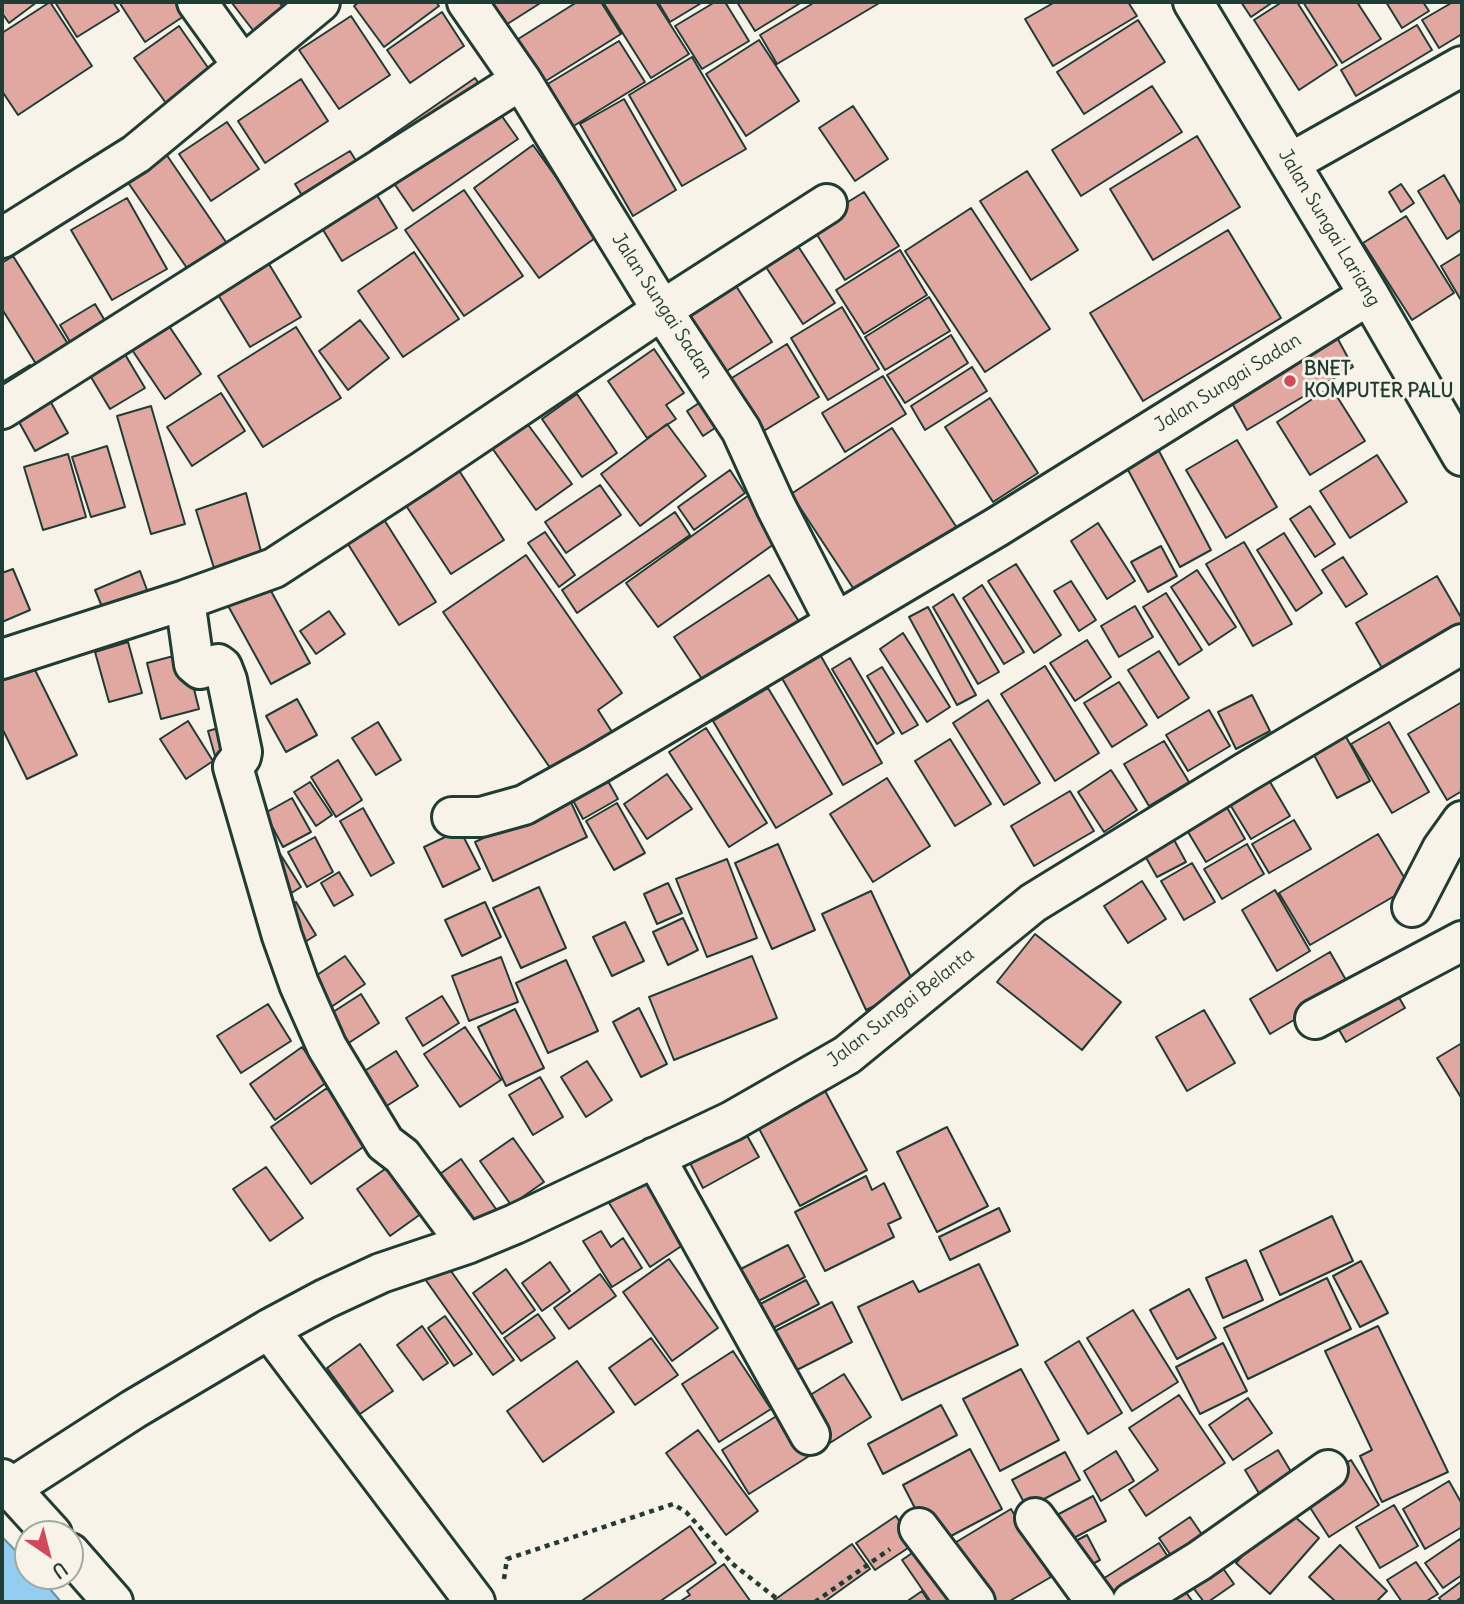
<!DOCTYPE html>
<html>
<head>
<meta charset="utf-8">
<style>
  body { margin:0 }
  #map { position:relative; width:1464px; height:1604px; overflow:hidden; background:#f7f3e8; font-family:Delius,sans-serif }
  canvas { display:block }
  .frame { position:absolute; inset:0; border:4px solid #1f3d34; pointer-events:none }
  .north { position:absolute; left:14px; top:1520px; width:70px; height:70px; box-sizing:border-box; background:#f7f3e8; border:2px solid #a1aaa0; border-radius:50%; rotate:145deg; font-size:19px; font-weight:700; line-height:28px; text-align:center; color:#1f3d34 }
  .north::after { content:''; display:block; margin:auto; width:24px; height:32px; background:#d1495b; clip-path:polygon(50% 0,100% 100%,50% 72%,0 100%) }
</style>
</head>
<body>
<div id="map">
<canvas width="1464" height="1604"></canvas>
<div class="frame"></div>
<div class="north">U</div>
</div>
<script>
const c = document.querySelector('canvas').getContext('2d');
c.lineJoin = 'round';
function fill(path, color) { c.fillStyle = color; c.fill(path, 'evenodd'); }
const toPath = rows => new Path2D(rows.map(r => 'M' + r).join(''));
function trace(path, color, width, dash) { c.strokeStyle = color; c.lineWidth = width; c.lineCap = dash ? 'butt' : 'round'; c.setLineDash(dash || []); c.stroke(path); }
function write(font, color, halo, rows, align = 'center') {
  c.font = font + ' Delius,sans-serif'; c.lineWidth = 6; c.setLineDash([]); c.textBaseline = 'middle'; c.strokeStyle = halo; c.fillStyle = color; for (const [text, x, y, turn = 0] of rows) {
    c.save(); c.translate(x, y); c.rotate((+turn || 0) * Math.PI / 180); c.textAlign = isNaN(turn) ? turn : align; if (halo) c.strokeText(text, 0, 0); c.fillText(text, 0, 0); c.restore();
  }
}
const water = toPath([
  [2,1537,28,1563,28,1576,39,1576,61,1602,2,1602,2,1537]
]);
fill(water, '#93cdf2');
trace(water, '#6593a6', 2);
const building = toPath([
  [2,2,37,2,9,23,2,13,2,2],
  [50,2,92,66,18,115,2,91,2,33,50,2],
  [55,2,113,2,119,11,77,37,55,2],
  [119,2,175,2,184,16,145,42,119,2],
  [234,2,279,2,289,14,259,38,232,3,234,2],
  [359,2,436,2,439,6,384,47,354,6,359,2],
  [485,2,542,2,501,28,485,2],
  [577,2,601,2,621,34,541,84,515,41,577,2],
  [603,2,656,2,689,54,651,78,603,2],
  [658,2,703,2,670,22,658,2],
  [715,2,725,2,749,41,702,69,675,26,715,2],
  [737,2,802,2,755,31,737,2],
  [815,2,881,2,777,64,760,35,815,2],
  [1055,2,1128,2,1137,16,1053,66,1025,19,1055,2],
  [1241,2,1273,2,1251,17,1241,2],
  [1282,2,1297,2,1337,65,1299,90,1254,20,1282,2],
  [1303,2,1357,2,1381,39,1342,63,1303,2],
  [1386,2,1423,2,1429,11,1402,28,1386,2],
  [1453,2,1462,2,1462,34,1439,48,1422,20,1453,2],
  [442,12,464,46,410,83,387,50,442,12],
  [351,16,390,75,339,109,299,50,351,16],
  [1138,20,1165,62,1084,114,1057,72,1138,20],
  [1417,25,1432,50,1356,96,1341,70,1417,25],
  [179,26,218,82,173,113,134,58,179,26],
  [759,40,799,101,746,136,706,74,759,40],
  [619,41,645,82,572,127,546,85,619,41],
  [692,57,746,149,682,186,629,95,692,57],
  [475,78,518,139,413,211,371,150,475,78],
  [301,79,328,121,265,163,238,121,301,79],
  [1152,86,1182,132,1081,196,1052,150,1152,86],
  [624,99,676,190,633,216,580,124,624,99],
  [853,106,888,159,855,181,819,128,853,106],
  [227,122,259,169,211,201,179,154,227,122],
  [1197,136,1240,207,1153,260,1110,189,1197,136],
  [533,145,598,236,539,278,474,188,533,145],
  [350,151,397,228,342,261,295,184,350,151],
  [166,154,228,245,189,271,127,181,166,154],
  [1027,171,1078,250,1031,280,980,201,1027,171],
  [1444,175,1462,206,1462,229,1447,239,1418,191,1444,175],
  [1401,184,1414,203,1401,212,1389,192,1401,184],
  [464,190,523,276,464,316,405,230,464,190],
  [864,192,899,246,845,280,811,225,864,192],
  [127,198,167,269,112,300,71,230,127,198],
  [971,208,1050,329,985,372,905,251,971,208],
  [1406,216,1454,293,1412,320,1363,243,1406,216],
  [1228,230,1281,318,1143,401,1090,313,1228,230],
  [252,236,301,317,250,347,201,267,252,236],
  [796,243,835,303,803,324,764,264,796,243],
  [900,250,927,295,864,334,836,290,900,250],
  [414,252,459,319,403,357,358,291,414,252],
  [1462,253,1462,302,1441,266,1462,253],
  [13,256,73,352,41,372,2,309,2,263,13,256],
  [729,275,772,342,722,374,679,308,729,275],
  [929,297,950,331,885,370,865,337,929,297],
  [151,299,201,374,165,399,114,323,151,299],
  [95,304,145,388,110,409,60,325,95,304],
  [842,307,879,369,828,400,791,338,842,307],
  [360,320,389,358,348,390,319,351,360,320],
  [296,327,341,398,263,447,218,376,296,327],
  [1333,330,1353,367,1247,430,1228,396,1333,330],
  [951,335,968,363,905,403,887,375,951,335],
  [787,344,819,397,754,437,722,384,787,344],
  [654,349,684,393,666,405,676,419,647,438,608,381,654,349],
  [30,365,68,433,35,451,2,391,2,382,30,365],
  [972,367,987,391,925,430,911,406,972,367],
  [883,376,906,414,845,452,822,413,883,376],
  [1331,387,1365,441,1310,475,1277,422,1331,387],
  [221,393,245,431,192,466,167,427,221,393],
  [577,394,617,453,582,477,542,419,577,394],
  [990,398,1038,473,993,502,945,427,990,398],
  [702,401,718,426,703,436,687,411,702,401],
  [151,406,185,524,151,534,117,416,151,406],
  [526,422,572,484,536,510,492,448,526,422],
  [667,424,706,476,640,526,601,474,667,424],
  [892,428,959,531,859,597,791,494,892,428],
  [1237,440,1277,507,1226,538,1186,470,1237,440],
  [107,446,125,507,91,517,72,457,107,446],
  [1159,451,1211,550,1180,567,1127,468,1159,451],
  [68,454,86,517,43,530,24,467,68,454],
  [1377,455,1407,502,1350,538,1320,491,1377,455],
  [458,469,504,540,451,574,405,504,458,469],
  [730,470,745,493,694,530,678,507,730,470],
  [600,485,621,515,566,553,545,522,600,485],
  [246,493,265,567,218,581,196,510,246,493],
  [749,495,781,539,658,627,626,583,749,495],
  [1310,506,1335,544,1315,557,1290,519,1310,506],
  [675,512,690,535,577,613,562,590,675,512],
  [383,518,436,602,399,625,346,541,383,518],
  [1098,523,1135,581,1107,599,1071,541,1098,523],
  [545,532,575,575,559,587,528,543,545,532],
  [1284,533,1322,593,1296,611,1257,550,1284,533],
  [1244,542,1292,624,1253,646,1206,564,1244,542],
  [1161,546,1177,576,1148,592,1131,562,1161,546],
  [526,555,622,693,598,710,614,735,555,775,443,612,526,555],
  [1343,557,1367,594,1346,607,1322,570,1343,557],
  [1016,564,1061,635,1034,653,988,581,1016,564],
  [13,569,30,610,2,622,2,573,13,569],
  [1197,570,1236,627,1209,645,1171,587,1197,570],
  [140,571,147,590,103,609,95,590,140,571],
  [769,575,800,623,706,685,674,637,769,575],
  [1437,576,1462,619,1462,631,1386,675,1356,623,1437,576],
  [265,580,310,663,271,684,226,602,265,580],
  [1071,581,1096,620,1079,631,1054,591,1071,581],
  [982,585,1024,652,1004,664,963,598,982,585],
  [1166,593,1202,650,1179,665,1143,607,1166,593],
  [953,594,999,672,978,684,933,607,953,594],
  [1135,606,1153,637,1119,657,1101,626,1135,606],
  [928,607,976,695,957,705,909,617,928,607],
  [329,611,345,634,316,654,300,631,329,611],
  [903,633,950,707,927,722,880,649,903,633],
  [1087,640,1111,677,1075,701,1050,663,1087,640],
  [128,642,142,693,109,702,95,652,128,642],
  [818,651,882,763,843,785,779,673,818,651],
  [1159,651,1189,698,1158,718,1128,670,1159,651],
  [185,653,199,709,161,719,147,663,185,653],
  [850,658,894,733,877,744,832,669,850,658],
  [33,666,77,755,27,779,2,728,2,681,33,666],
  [1045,666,1099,753,1055,781,1001,694,1045,666],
  [882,667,918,725,902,734,867,676,882,667],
  [1119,682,1147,725,1112,747,1084,703,1119,682],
  [768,688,832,794,776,828,713,721,768,688],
  [1252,695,1270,731,1236,749,1218,712,1252,695],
  [297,699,317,735,286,752,266,716,297,699],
  [988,700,1040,783,1004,805,953,723,988,700],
  [1462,702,1462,791,1447,800,1408,734,1462,702],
  [1209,710,1230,746,1188,771,1166,735,1209,710],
  [247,720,217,763,208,731,247,720],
  [188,721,213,761,186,779,160,739,188,721],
  [378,722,401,760,376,775,352,738,378,722],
  [1338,722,1370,781,1337,798,1306,740,1338,722],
  [1389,722,1429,792,1392,813,1351,744,1389,722],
  [706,728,767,823,729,847,669,752,706,728],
  [950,739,991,804,955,826,915,761,950,739],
  [1164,741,1189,782,1149,806,1124,764,1164,741],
  [338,760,362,800,336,817,311,777,338,760],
  [1111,770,1137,810,1104,832,1078,792,1111,770],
  [1263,770,1290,816,1251,839,1223,793,1263,770],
  [603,772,618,799,583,819,568,791,603,772],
  [667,774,692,809,647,839,624,804,667,774],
  [887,778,930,846,873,882,830,814,887,778],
  [310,782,332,815,316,826,294,792,310,782],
  [1070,791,1094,831,1034,866,1011,826,1070,791],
  [292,798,311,832,283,847,265,813,292,798],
  [569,798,587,837,493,881,475,842,569,798],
  [617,803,645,853,614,870,586,821,617,803],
  [1225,804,1245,839,1206,862,1185,827,1225,804],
  [363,808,394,863,371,876,340,821,363,808],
  [1294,820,1311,849,1269,873,1252,844,1294,820],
  [460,830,480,869,443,887,424,847,460,830],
  [1378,834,1410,887,1310,945,1279,893,1378,834],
  [315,837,333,872,307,887,288,852,315,837],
  [1173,838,1186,862,1157,877,1144,854,1173,838],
  [778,844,815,930,772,949,735,863,778,844],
  [1247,844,1264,874,1222,899,1204,869,1247,844],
  [277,849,301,887,266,909,242,871,277,849],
  [727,859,757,938,707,957,676,879,727,859],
  [1192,863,1215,902,1184,920,1161,881,1192,863],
  [339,872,353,895,334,906,321,883,339,872],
  [1142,881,1166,919,1128,943,1104,906,1142,881],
  [668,883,682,913,657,924,644,894,668,883],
  [539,887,566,948,521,968,493,908,539,887],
  [1275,890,1310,951,1277,971,1242,910,1275,890],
  [871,891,915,986,866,1010,822,914,871,891],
  [296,902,316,935,283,956,262,923,296,902],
  [485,902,501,937,462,956,445,920,485,902],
  [683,918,698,950,668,965,653,932,683,918],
  [625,922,644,961,612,976,593,937,625,922],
  [1035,934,1121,1002,1082,1050,997,982,1035,934],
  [1330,952,1350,987,1270,1034,1250,999,1330,952],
  [345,956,365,984,318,1016,298,988,345,956],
  [752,956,777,1018,674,1060,649,997,752,956],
  [501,957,518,1002,469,1021,452,976,501,957],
  [566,960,598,1031,548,1053,516,983,566,960],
  [1393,987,1405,1008,1346,1042,1334,1021,1393,987],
  [361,994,379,1023,338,1050,319,1021,361,994],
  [442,996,459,1023,423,1046,406,1018,442,996],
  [268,1004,291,1041,241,1073,217,1036,268,1004],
  [639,1008,667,1064,641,1077,613,1022,639,1008],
  [515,1009,544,1068,506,1086,478,1027,515,1009],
  [1204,1010,1235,1063,1187,1091,1156,1037,1204,1010],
  [465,1027,501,1080,460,1107,424,1054,465,1027],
  [1462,1043,1462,1099,1437,1058,1462,1043],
  [302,1047,327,1082,275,1120,250,1084,302,1047],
  [396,1051,418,1086,374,1114,352,1079,396,1051],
  [587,1061,612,1100,586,1117,561,1077,587,1061],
  [540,1077,563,1117,533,1135,509,1095,540,1077],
  [823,1087,867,1170,800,1206,756,1123,823,1087],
  [327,1088,366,1145,311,1184,271,1127,327,1088],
  [947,1127,988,1206,937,1232,897,1152,947,1127],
  [745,1132,759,1157,703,1188,690,1163,745,1132],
  [513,1138,544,1182,511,1205,480,1161,513,1138],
  [461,1159,498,1212,475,1229,437,1176,461,1159],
  [392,1164,425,1211,390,1236,357,1189,392,1164],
  [266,1167,303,1218,270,1241,233,1189,266,1167],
  [866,1176,872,1190,884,1183,901,1218,888,1224,894,1237,825,1271,795,1212,866,1176],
  [649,1178,689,1241,650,1267,609,1203,649,1178],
  [999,1208,1010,1231,950,1260,939,1237,999,1208],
  [1332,1216,1353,1261,1280,1295,1260,1251,1332,1216],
  [601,1231,611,1247,623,1238,642,1268,612,1287,583,1241,601,1231],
  [788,1245,805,1277,745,1308,729,1275,788,1245],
  [441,1257,514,1360,493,1375,420,1272,441,1257],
  [669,1259,718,1328,672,1361,623,1292,669,1259],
  [1246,1260,1263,1300,1223,1318,1206,1278,1246,1260],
  [1361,1261,1388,1313,1360,1327,1333,1276,1361,1261],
  [550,1262,570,1291,542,1311,522,1283,550,1262],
  [979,1264,1018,1345,902,1400,858,1307,913,1281,919,1292,979,1264],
  [506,1269,535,1310,502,1334,473,1293,506,1269],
  [600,1274,616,1296,569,1329,554,1308,600,1274],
  [1327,1278,1351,1329,1248,1379,1224,1328,1327,1278],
  [806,1280,819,1304,760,1335,747,1311,806,1280],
  [1189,1289,1216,1338,1177,1359,1150,1310,1189,1289],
  [832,1302,852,1342,787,1375,767,1335,832,1302],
  [1133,1310,1178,1382,1132,1411,1087,1338,1133,1310],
  [538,1314,555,1338,521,1361,504,1338,538,1314],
  [445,1316,472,1354,454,1366,428,1328,445,1316],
  [422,1326,448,1363,423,1380,397,1345,422,1326],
  [1378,1326,1448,1472,1382,1502,1360,1456,1372,1450,1325,1351,1378,1326],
  [651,1338,678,1375,635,1405,609,1368,651,1338],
  [1079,1341,1122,1413,1088,1434,1045,1362,1079,1341],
  [1223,1343,1247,1391,1200,1414,1176,1367,1223,1343],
  [360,1344,393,1391,360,1414,327,1368,360,1344],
  [733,1351,771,1409,719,1442,682,1384,733,1351],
  [577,1361,614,1412,543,1462,507,1411,577,1361],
  [1021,1369,1059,1440,1000,1471,963,1399,1021,1369],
  [844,1374,871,1417,749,1494,722,1450,844,1374],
  [1179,1395,1225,1463,1146,1516,1129,1490,1158,1470,1129,1428,1179,1395],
  [1248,1398,1272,1433,1233,1460,1209,1425,1248,1398],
  [941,1405,957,1435,883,1474,868,1444,941,1405],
  [698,1430,758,1511,726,1535,666,1453,698,1430],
  [970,1449,1002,1509,934,1545,903,1485,970,1449],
  [1278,1450,1299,1485,1266,1505,1245,1470,1278,1450],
  [1116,1451,1134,1481,1101,1501,1084,1471,1116,1451],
  [1065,1452,1080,1480,1027,1508,1012,1480,1065,1452],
  [1351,1460,1379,1505,1329,1537,1300,1492,1351,1460],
  [1449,1481,1462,1504,1462,1527,1425,1549,1403,1509,1449,1481],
  [1093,1496,1106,1521,1049,1551,1036,1526,1093,1496],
  [1394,1505,1418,1546,1380,1568,1356,1527,1394,1505],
  [1285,1508,1319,1538,1270,1594,1236,1563,1285,1508],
  [1011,1509,1051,1577,1008,1602,973,1602,943,1550,1011,1509],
  [896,1516,914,1544,875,1570,856,1543,896,1516],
  [1190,1517,1218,1558,1187,1579,1159,1538,1190,1517],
  [690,1526,716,1563,659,1602,580,1602,690,1526],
  [1087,1535,1100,1560,1067,1578,1053,1553,1087,1535],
  [1460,1539,1462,1543,1462,1575,1443,1588,1425,1563,1460,1539],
  [1159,1543,1183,1580,1107,1602,1095,1584,1159,1543],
  [852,1544,870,1569,824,1602,774,1602,773,1601,852,1544],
  [1340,1545,1387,1591,1376,1602,1336,1602,1309,1577,1340,1545],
  [918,1549,955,1602,931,1602,902,1560,918,1549],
  [1416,1562,1438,1594,1425,1602,1402,1602,1387,1580,1416,1562],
  [724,1564,751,1602,679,1602,690,1595,687,1591,724,1564],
  [1220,1564,1234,1584,1208,1602,1204,1602,1191,1585,1220,1564],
  [1462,1581,1462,1597,1455,1602,1442,1602,1439,1598,1462,1581],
  [922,1591,929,1602,906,1602,922,1591],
  [1185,1591,1193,1602,1170,1602,1185,1591]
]);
fill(building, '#e1a7a1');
trace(building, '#1f3d34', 2);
const minor = toPath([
  [197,2,243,66],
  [467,2,521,80,662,310,741,430,776,507,835,622],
  [1193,2,1369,295,1462,456],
  [1290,163,1462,66],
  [2,238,136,154,320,2],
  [2,409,521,80],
  [185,600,194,664,200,669,218,664,222,667,227,680,242,752,241,757,233,767,282,936,299,984,327,1047,385,1143,402,1156,467,1244],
  [2,659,185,600,274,568,423,471,662,310,827,204],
  [452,817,481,817,524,805,596,765,997,527,1369,295],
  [1412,907,1442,849,1462,821],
  [1315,1019,1462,941],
  [655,1157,810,1435],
  [269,1329,475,1602],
  [2,1479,52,1534],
  [10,1489,134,1409,269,1329,325,1299,381,1273,467,1244,515,1224,732,1121,847,1055,1033,903,1246,772,1462,644],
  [1035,1518,1096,1602],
  [919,1528,975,1602],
  [70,1553,113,1602],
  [1132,1602,1199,1561,1328,1470]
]);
trace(minor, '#1f3d34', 44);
trace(toPath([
  [504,1579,507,1559,673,1504,686,1512,734,1565,781,1602],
  [815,1602,890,1549]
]), '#1f3d34', 4.5, [5, 5]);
trace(minor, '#f7f3e8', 38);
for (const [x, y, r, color] of [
  [1290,381,7,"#d1495b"]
]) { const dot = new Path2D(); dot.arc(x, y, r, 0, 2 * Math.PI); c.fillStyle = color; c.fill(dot); trace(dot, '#f7f3e8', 2.5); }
write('19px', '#1f3d34', '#f7f3e8', [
  ["Jalan Sungai Lariang",1329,228,59],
  ["Jalan Sungai Sadan",662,306,57],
  ["Jalan Sungai Sadan",1228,383,-32],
  ["Jalan Sungai Belanta",901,1008,-38]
]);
write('bold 19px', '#1f3d34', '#f7f3e8', [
  ["BNET",1304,370],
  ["KOMPUTER PALU",1304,392]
], 'left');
</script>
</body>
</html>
